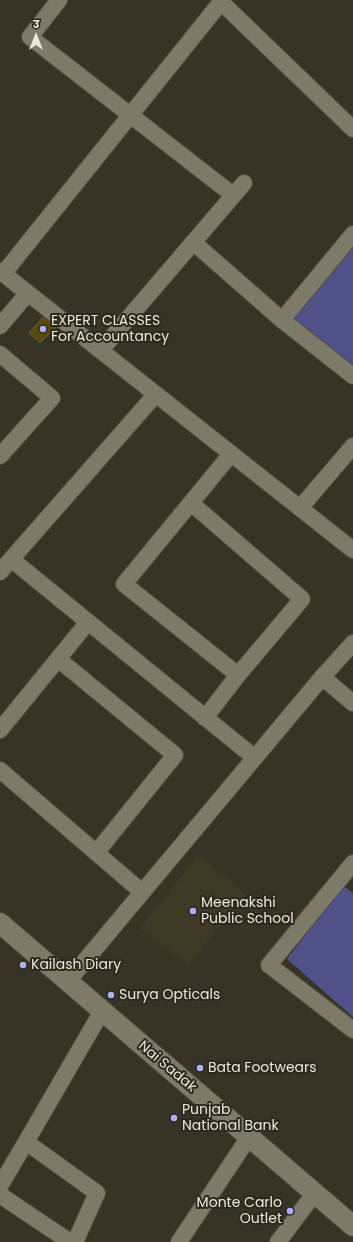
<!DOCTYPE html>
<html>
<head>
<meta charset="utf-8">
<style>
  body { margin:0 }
  #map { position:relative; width:353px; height:1242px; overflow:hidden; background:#373325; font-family:Poppins,"Noto Sans Devanagari",sans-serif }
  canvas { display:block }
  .north { position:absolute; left:16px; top:16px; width:40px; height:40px; -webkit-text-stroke:3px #2d291c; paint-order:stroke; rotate:0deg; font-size:11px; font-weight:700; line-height:16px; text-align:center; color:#e9e7de }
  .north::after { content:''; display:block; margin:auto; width:14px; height:18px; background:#e9e7de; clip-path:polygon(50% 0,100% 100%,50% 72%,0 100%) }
</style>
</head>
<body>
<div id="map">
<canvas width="353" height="1242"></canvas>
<div class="north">उ</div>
</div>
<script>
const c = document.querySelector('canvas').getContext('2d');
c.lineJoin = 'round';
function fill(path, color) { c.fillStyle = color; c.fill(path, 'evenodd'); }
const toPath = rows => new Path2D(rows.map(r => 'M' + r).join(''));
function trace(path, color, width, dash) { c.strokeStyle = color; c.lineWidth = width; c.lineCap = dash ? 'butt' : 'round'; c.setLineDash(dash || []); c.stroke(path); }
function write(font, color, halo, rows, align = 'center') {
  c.font = font + ' Poppins,sans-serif'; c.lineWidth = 4; c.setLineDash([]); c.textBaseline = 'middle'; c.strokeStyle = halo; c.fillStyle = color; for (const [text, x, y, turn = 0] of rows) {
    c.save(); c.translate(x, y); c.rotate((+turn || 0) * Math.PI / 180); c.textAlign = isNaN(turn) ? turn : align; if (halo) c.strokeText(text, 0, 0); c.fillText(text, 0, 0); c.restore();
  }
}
fill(toPath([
  [198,855,246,895,188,965,140,928]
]), '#3f3a25');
fill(toPath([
  [353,234,353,376,282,320],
  [343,886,353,893,353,1017,287,959]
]), '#515189');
const building = toPath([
  [46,314,58,325,40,343,29,333,46,314]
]);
fill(building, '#584a08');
trace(building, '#646151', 1);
const minor = toPath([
  [59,0,30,37,233,195],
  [353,234,282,320,353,376],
  [193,242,282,320],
  [0,271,353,550],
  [3,274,221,2,353,129],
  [0,326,28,293],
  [101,350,244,183],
  [0,354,52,398,0,456],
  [191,503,302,599,238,675],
  [300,508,353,446],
  [11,559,255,758],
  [0,572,156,394],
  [58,659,175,755,96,853],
  [324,675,328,682,353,703],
  [205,718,238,675,124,584,231,454],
  [0,730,88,622],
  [0,770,142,892],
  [353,863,269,965,353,1030],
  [68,981,324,675,353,643],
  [0,1186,26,1142],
  [0,1195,70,1242],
  [75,1242,97,1193,26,1142,102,1011],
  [179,1242,249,1137],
  [278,1242,314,1194]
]);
const tertiary = toPath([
  [0,923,353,1226]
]);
trace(minor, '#535044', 18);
trace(tertiary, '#535044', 22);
trace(minor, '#7e7a6a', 16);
trace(tertiary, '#7e7a6a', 20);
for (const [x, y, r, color] of [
  [43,329,4,"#adaffb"],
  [193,911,4,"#adaffb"],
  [23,965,4,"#adaffb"],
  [111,995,4,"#adaffb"],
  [200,1068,4,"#adaffb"],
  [174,1118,4,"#adaffb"],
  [290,1211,4,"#adaffb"]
]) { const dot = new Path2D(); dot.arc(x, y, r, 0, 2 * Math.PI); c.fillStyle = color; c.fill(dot); trace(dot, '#2d291c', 1.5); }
write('14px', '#e9e7de', '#2d291c', [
  ["EXPERT CLASSES",51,321],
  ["For Accountancy",51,337],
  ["Meenakshi",201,903],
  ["Public School",201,919],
  ["Kailash Diary",31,965],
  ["Surya Opticals",119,995],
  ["Bata Footwears",208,1068],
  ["Punjab",182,1110],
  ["National Bank",182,1126],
  ["Monte Carlo",282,1203,"right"],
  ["Outlet",282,1219,"right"]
], 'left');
write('14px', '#e9e7de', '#2d291c', [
  ["Nai Sadak",167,1067,40]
]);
</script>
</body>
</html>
